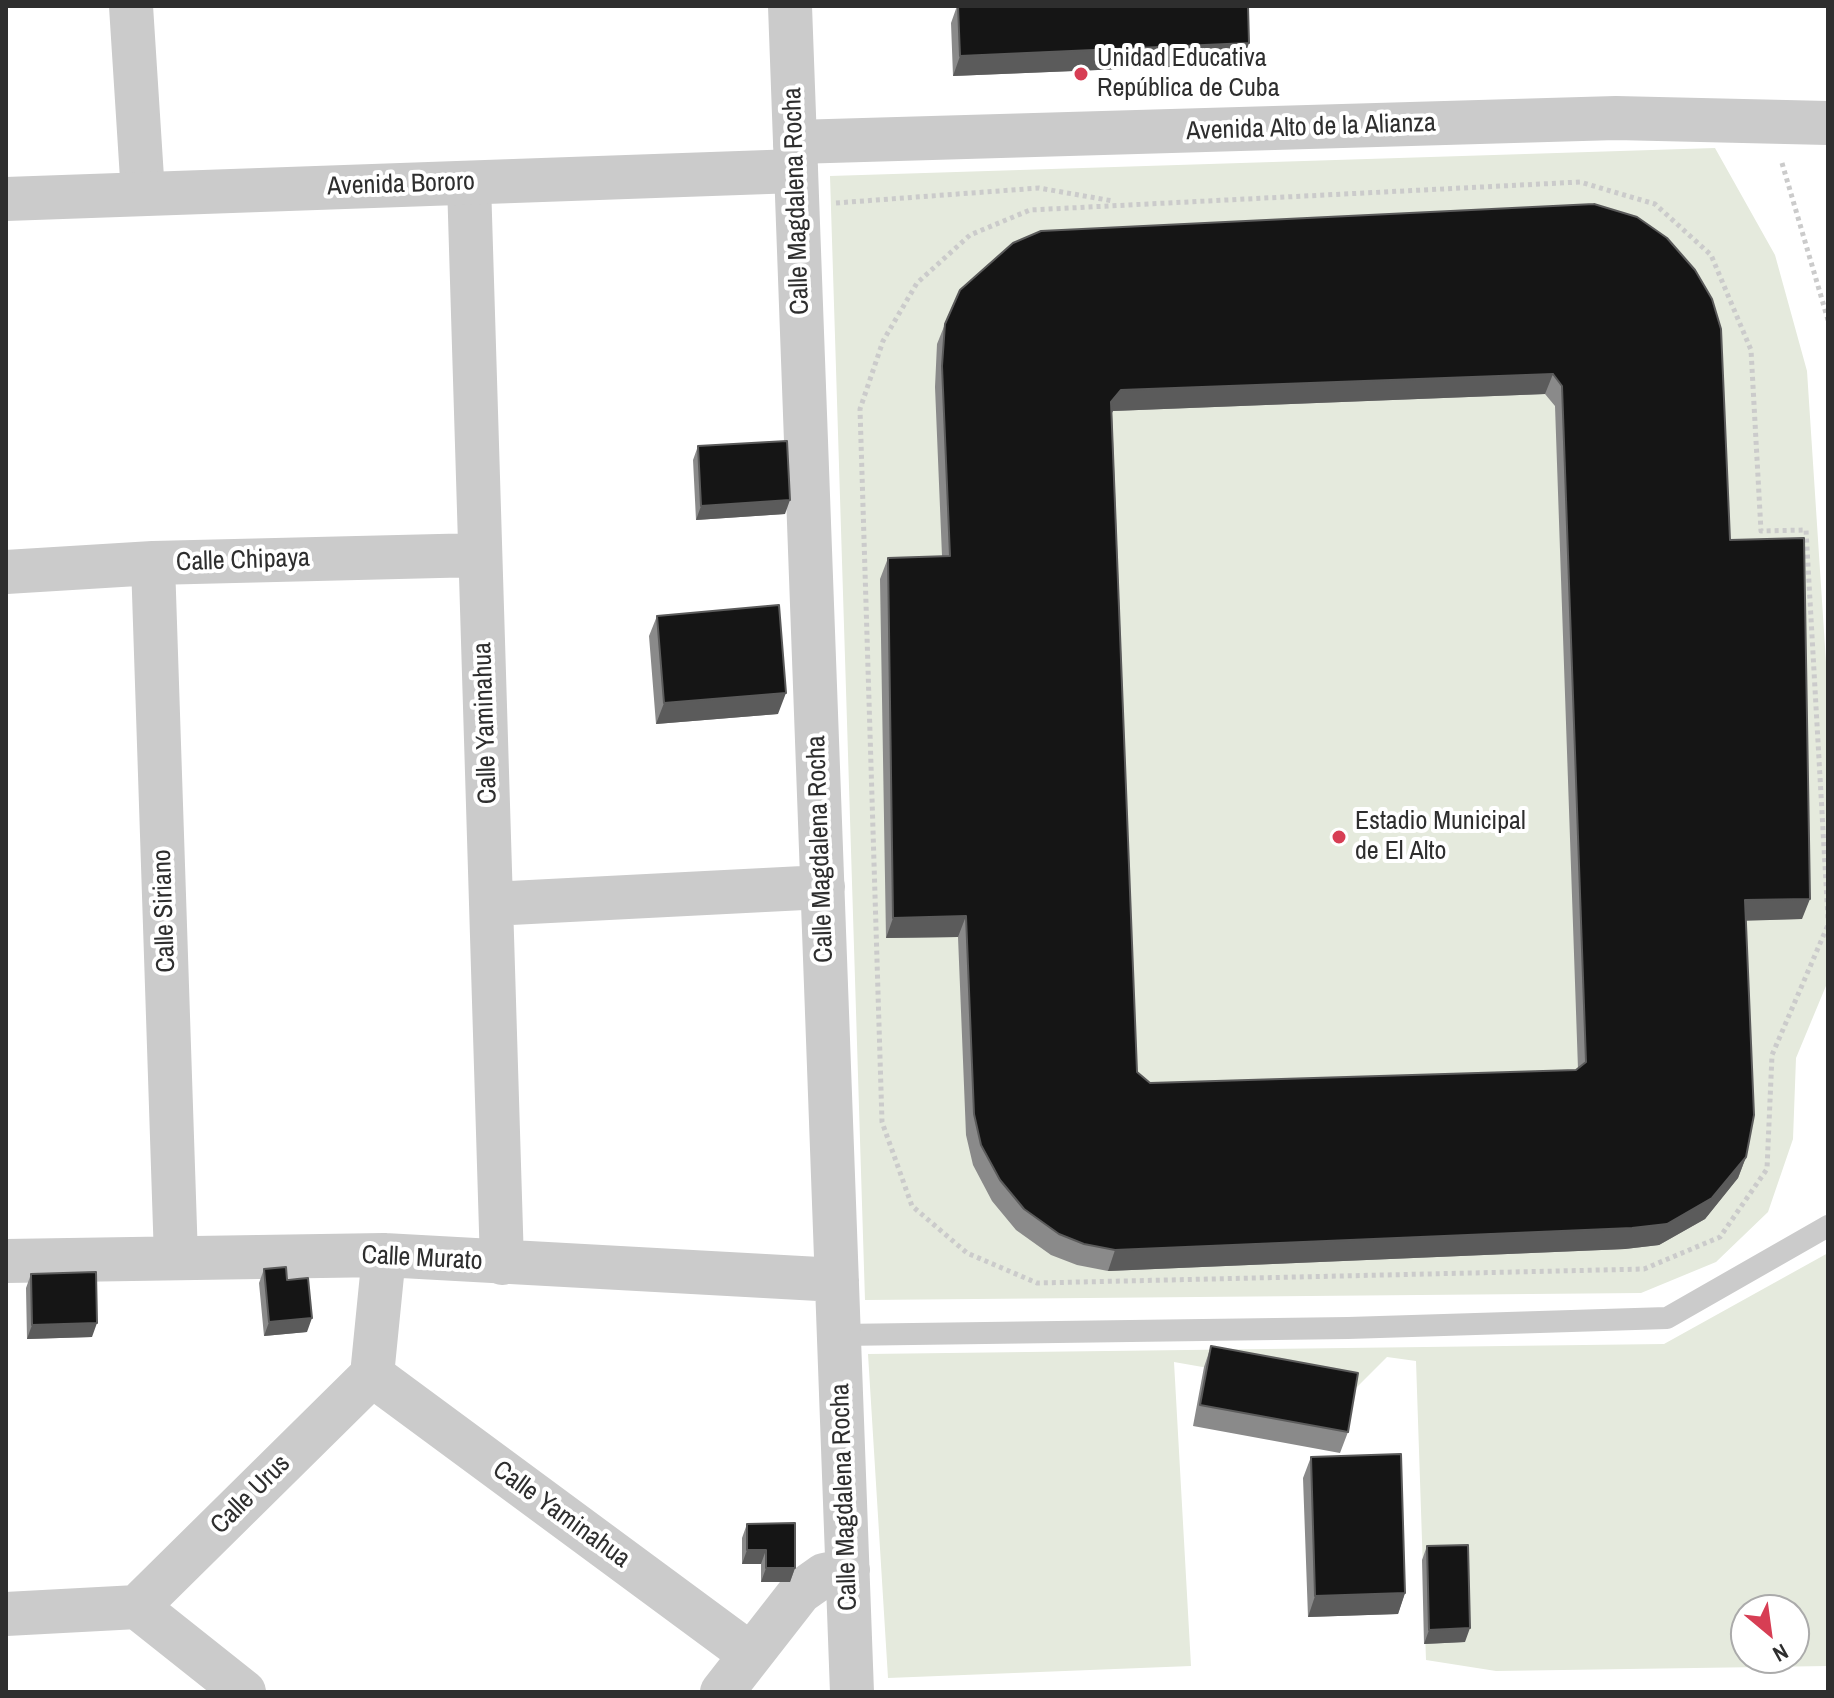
<!DOCTYPE html>
<html>
<head>
<meta charset="utf-8">
<style>
  body { margin:0 }
  #map { position:relative; width:1834px; height:1698px; overflow:hidden; background:#fff; font-family:"Archivo Narrow",sans-serif }
  canvas { display:block }
  .frame { position:absolute; inset:0; border:8px solid #2e2e2e; pointer-events:none }
  .north { position:absolute; left:1730px; top:1594px; width:80px; height:80px; box-sizing:border-box; background:#fff; border:2px solid #ababab; border-radius:50%; rotate:151deg; font-size:22px; font-weight:700; line-height:32px; text-align:center; color:#2e2e2e }
  .north::after { content:''; display:block; margin:auto; width:28px; height:36px; background:#d73e54; clip-path:polygon(50% 0,100% 100%,50% 72%,0 100%) }
</style>
</head>
<body>
<div id="map">
<canvas width="1834" height="1698"></canvas>
<div class="frame"></div>
<div class="north">N</div>
</div>
<script>
const c = document.querySelector('canvas').getContext('2d');
c.lineJoin = 'round';
function fill(path, color) { c.fillStyle = color; c.fill(path, 'evenodd'); }
const toPath = rows => new Path2D(rows.map(r => 'M' + r).join(''));
function trace(path, color, width, dash) { c.strokeStyle = color; c.lineWidth = width; c.lineCap = dash ? 'butt' : 'round'; c.setLineDash(dash || []); c.stroke(path); }
function write(font, color, halo, rows, align = 'center') {
  c.font = font + ' "Archivo Narrow",sans-serif'; c.lineWidth = 8; c.setLineDash([]); c.textBaseline = 'middle'; c.strokeStyle = halo; c.fillStyle = color; for (const [text, x, y, turn = 0] of rows) {
    c.save(); c.translate(x, y); c.rotate((+turn || 0) * Math.PI / 180); c.textAlign = isNaN(turn) ? turn : align; if (halo) c.strokeText(text, 0, 0); c.fillText(text, 0, 0); c.restore();
  }
}
fill(toPath([
  [1715,148,1775,255,1807,371,1828,693,1828,981,1796,1058,1793,1139,1768,1212,1716,1262,1641,1293,865,1300,830,176],
  [1828,1253,1828,1666,1496,1671,1426,1660,1416,1361,1387,1357,1351,1393,1174,1362,1191,1666,888,1678,868,1354,1664,1344],
  [1746,1610,1794,1610,1794,1658,1746,1658]
]), '#e5eadd');
trace(toPath([
  [1782,163,1828,320],
  [836,203,1039,188,1113,201],
  [1828,918,1806,530,1761,531,1751,350,1711,255,1655,204,1580,182,1030,210,970,235,917,283,883,341,860,409,882,1122,912,1206,967,1253,1037,1283,1644,1269,1720,1237,1767,1169,1772,1055,1828,925]
]), '#cbcbcb', 5, [4, 4]);
trace(toPath([
  [840,1335,1348,1328,1667,1318,1828,1226]
]), '#cbcbcb', 22);
trace(toPath([
  [131,6,143,194],
  [790,6,852,1692],
  [469,183,502,1263],
  [153,563,176,1258],
  [6,572,153,563,480,555],
  [491,904,823,887],
  [6,1261,384,1255,837,1280],
  [372,1375,750,1654],
  [137,1607,244,1692],
  [6,1614,137,1607,372,1375,384,1255],
  [722,1692,800,1592,824,1575,848,1570]
]), '#cbcbcb', 44);
trace(toPath([
  [795,142,1616,118,1828,123],
  [6,199,796,171]
]), '#cbcbcb', 44);
fill(toPath([
  [957,6,1248,6,1242,64,953,76,951,23],
  [1594,204,1730,540,1802,919,1746,920,1746,1157,1738,1178,1705,1219,1659,1245,1625,1249,1108,1271,1077,1265,1051,1255,1016,1230,992,1201,973,1165,966,1135,958,937,886,938,880,579,888,558,942,556,935,387,937,344,945,324],
  [1545,394,1555,406,1578,1069,1576,1070,1150,1083,1137,1072,1112,413,1113,411],
  [698,446,785,514,696,520,693,460],
  [657,616,778,714,656,724,649,636],
  [264,1269,287,1280,307,1332,264,1336,259,1283],
  [31,1274,92,1337,27,1339,26,1288],
  [1211,1346,1348,1432,1340,1453,1193,1426,1204,1367],
  [1311,1457,1405,1593,1398,1614,1308,1617,1303,1478],
  [747,1524,795,1568,790,1582,761,1582,761,1564,742,1564,742,1538],
  [1427,1546,1465,1642,1424,1644,1422,1560]
]), '#8a8a8a');
fill(toPath([
  [1249,43,1242,64,953,76,960,56],
  [1553,374,1545,394,1113,411,1104,423,1111,402,1121,390],
  [790,500,785,514,696,520,701,506],
  [786,693,778,714,656,724,664,703],
  [1810,899,1802,919,1738,921,1745,900],
  [966,916,958,937,886,938,893,918],
  [1746,1157,1738,1178,1705,1219,1659,1245,1625,1249,1108,1271,1115,1250],
  [312,1318,307,1332,264,1336,269,1322],
  [97,1323,92,1337,27,1339,32,1325],
  [747,1550,766,1550,761,1564,742,1564],
  [766,1568,795,1568,790,1582,761,1582],
  [1405,1593,1398,1614,1308,1617,1315,1596],
  [1470,1628,1465,1642,1424,1644,1429,1630]
]), '#5b5b5b');
const building = toPath([
  [958,6,1248,6,1249,43,960,56,958,6],
  [1594,204,1637,217,1667,238,1695,270,1712,299,1721,329,1730,540,1804,538,1810,899,1745,900,1754,1115,1746,1157,1712,1198,1667,1224,1632,1228,1115,1250,1084,1244,1059,1234,1024,1209,1000,1180,981,1145,974,1114,966,916,893,918,888,558,950,556,942,366,945,324,960,290,1013,243,1041,231,1594,204],
  [1553,374,1562,386,1586,1062,1576,1070,1150,1083,1137,1072,1111,402,1121,390,1553,374],
  [787,441,790,500,701,506,698,446,787,441],
  [779,605,786,693,664,703,657,616,779,605],
  [286,1267,287,1280,308,1278,312,1318,269,1322,264,1269,286,1267],
  [96,1272,97,1323,32,1325,31,1274,96,1272],
  [1211,1346,1358,1373,1348,1432,1200,1405,1211,1346],
  [1401,1454,1405,1593,1315,1596,1311,1457,1401,1454],
  [795,1523,795,1568,766,1568,766,1550,747,1550,747,1524,795,1523],
  [1468,1545,1470,1628,1429,1630,1427,1546,1468,1545]
]);
fill(building, '#151515');
trace(building, '#5b5b5b', 2);
for (const [x, y, r, color] of [
  [1081,74,8,"#d73e54"],
  [1339,837,8,"#d73e54"]
]) { const dot = new Path2D(); dot.arc(x, y, r, 0, 2 * Math.PI); c.fillStyle = color; c.fill(dot); trace(dot, '#fff', 3); }
write('26px', '#2e2e2e', '#fff', [
  ["Unidad Educativa",1097,59],
  ["República de Cuba",1097,89],
  ["Estadio Municipal",1355,822],
  ["de El Alto",1355,852]
], 'left');
write('26px', '#2e2e2e', '#fff', [
  ["Avenida Alto de la Alianza",1311,128,-2],
  ["Avenida Bororo",401,185,-2],
  ["Calle Magdalena Rocha",797,201,-92],
  ["Calle Chipaya",243,561,-2],
  ["Calle Yaminahua",486,723,-92],
  ["Calle Magdalena Rocha",821,849,-92],
  ["Calle Siriano",165,911,-92],
  ["Calle Murato",422,1259,3],
  ["Calle Urus",251,1495,-45],
  ["Calle Magdalena Rocha",845,1497,-92],
  ["Calle Yaminahua",561,1515,36]
]);
</script>
</body>
</html>
